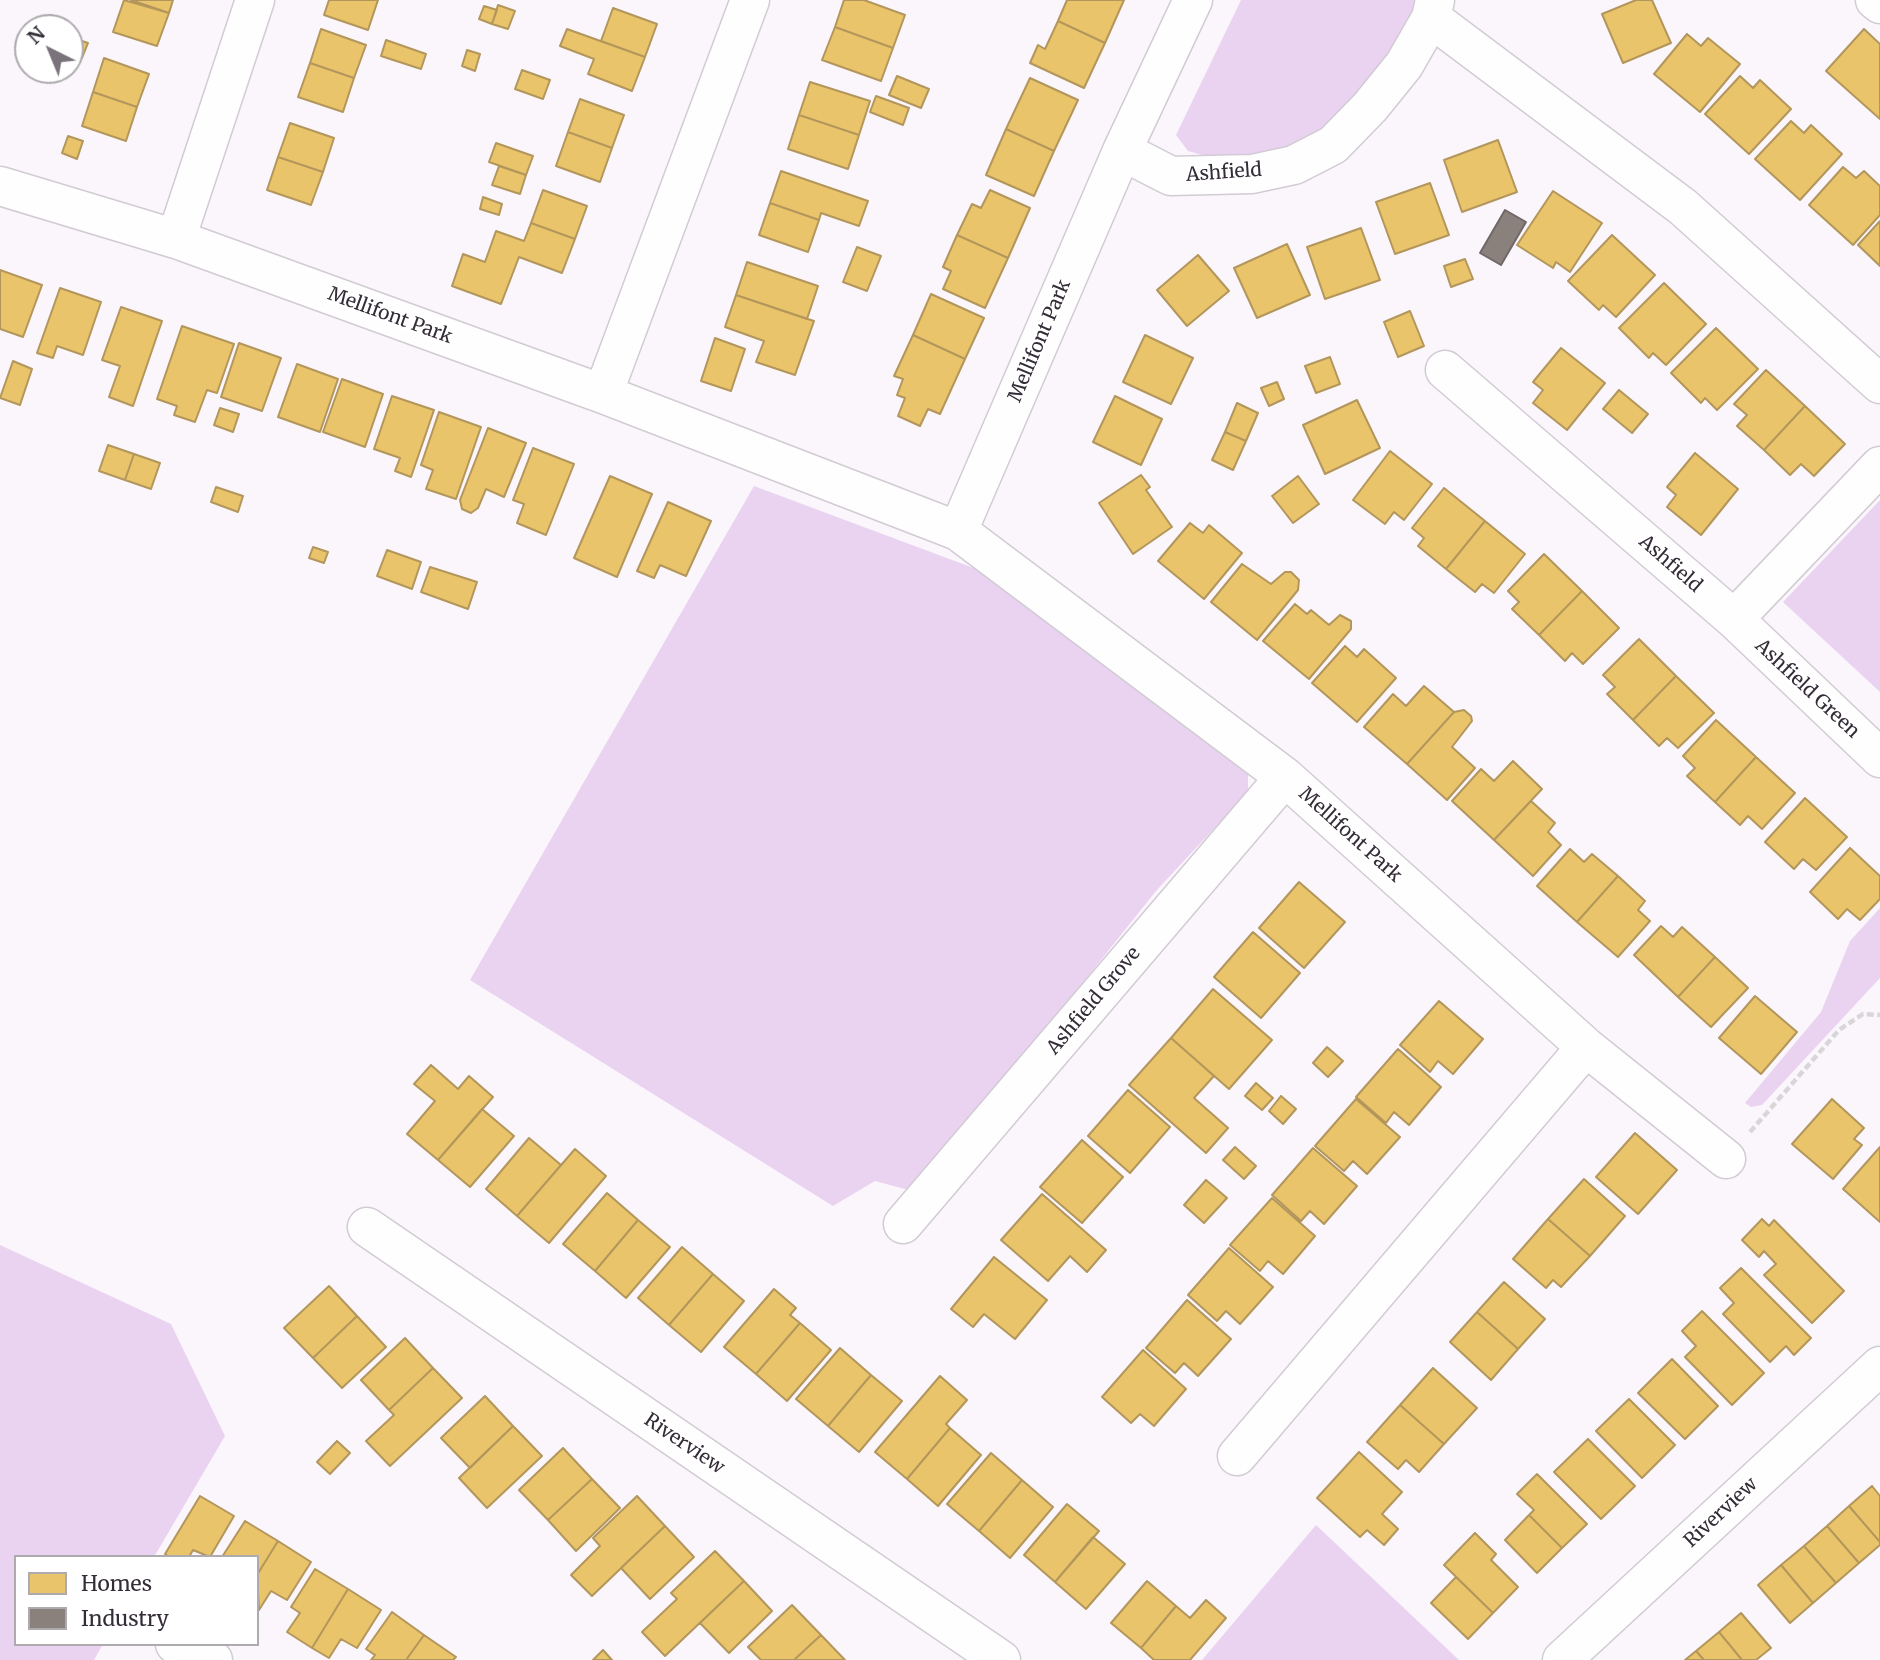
<!DOCTYPE html>
<html>
<head>
<meta charset="utf-8">
<style>
  body { margin:0 }
  #map { position:relative; width:1880px; height:1660px; overflow:hidden; background:#fbf6fc; font-family:Merriweather,serif }
  canvas { display:block }
  .legend { position:absolute; left:14px; top:1555px; width:245px; height:91px; box-sizing:border-box; background:#fff; border:2px solid #aeabaf; margin:0; padding:9px 12px; list-style:none; font-size:21px; color:#342c37 }
  .legend li { display:flex; align-items:center; gap:14px; height:35px }
  .legend b { width:35px; border:2px solid #aeabaf }
  .north { position:absolute; left:14px; top:14px; width:70px; height:70px; box-sizing:border-box; background:#fff; border:2px solid #aeabaf; border-radius:50%; rotate:317deg; font-size:19px; font-weight:700; line-height:28px; text-align:center; color:#342c37 }
  .north::after { content:''; display:block; margin:auto; width:24px; height:32px; background:#7a737c; clip-path:polygon(50% 0,100% 100%,50% 72%,0 100%) }
</style>
</head>
<body>
<div id="map">
<canvas width="1880" height="1660"></canvas>
<ul class="legend">
<li><b style="height:19px;background:#e9c46a"></b>Homes</li>
<li><b style="height:19px;background:#8a817c"></b>Industry</li>
</ul>
<div class="north">N</div>
</div>
<script>
const c = document.querySelector('canvas').getContext('2d');
c.lineJoin = 'round';
function fill(path, color) { c.fillStyle = color; c.fill(path, 'evenodd'); }
const toPath = rows => new Path2D(rows.map(r => 'M' + r).join(''));
function trace(path, color, width, dash) { c.strokeStyle = color; c.lineWidth = width; c.lineCap = dash ? 'butt' : 'round'; c.setLineDash(dash || []); c.stroke(path); }
function write(font, color, halo, rows, align = 'center') {
  c.font = font + ' Merriweather,serif'; c.lineWidth = 7; c.setLineDash([]); c.textBaseline = 'middle'; c.strokeStyle = halo; c.fillStyle = color; for (const [text, x, y, turn = 0] of rows) {
    c.save(); c.translate(x, y); c.rotate((+turn || 0) * Math.PI / 180); c.textAlign = isNaN(turn) ? turn : align; if (halo) c.strokeText(text, 0, 0); c.fillText(text, 0, 0); c.restore();
  }
}
fill(toPath([
  [1241,0,1417,0,1404,32,1372,83,1327,133,1298,148,1263,155,1213,158,1188,151,1176,135],
  [754,486,995,576,1248,767,1248,792,1156,891,916,1192,875,1181,833,1206,470,980],
  [1880,500,1880,692,1783,602],
  [1880,908,1880,978,1762,1105,1751,1107,1745,1103,1821,1012,1850,941],
  [0,1245,171,1324,225,1436,154,1557,16,1557,16,1644,103,1644,94,1660,0,1660],
  [1316,1525,1459,1660,1202,1660]
]), '#ead3f1');
const homes = toPath([
  [124,0,169,13,157,46,113,32,124,0],
  [131,0,173,0,169,13,131,0],
  [329,0,378,0,368,30,324,15,329,0],
  [844,0,864,0,905,15,893,48,835,27,844,0],
  [1067,0,1124,0,1105,43,1058,21,1067,0],
  [1636,0,1652,0,1671,43,1623,63,1602,14,1636,0],
  [498,5,515,11,508,29,492,24,498,5],
  [484,6,497,10,492,24,479,19,484,6],
  [613,8,657,24,645,57,601,41,613,8],
  [50,15,66,20,63,28,47,24,50,15],
  [1058,21,1105,43,1084,88,1030,63,1038,45,1045,49,1058,21],
  [835,27,893,48,881,81,822,60,835,27],
  [321,29,366,45,354,78,310,63,321,29],
  [567,29,645,57,632,91,588,74,594,59,560,46,567,29],
  [1864,29,1880,44,1880,119,1826,71,1864,29],
  [1687,34,1701,46,1708,38,1740,64,1700,112,1654,74,1687,34],
  [70,37,88,43,82,58,70,54,70,37],
  [386,40,426,54,421,69,381,56,386,40],
  [467,50,480,54,475,71,462,66,467,50],
  [104,58,149,74,137,107,93,92,104,58],
  [310,63,354,78,343,112,298,97,310,63],
  [522,70,550,80,543,99,515,89,522,70],
  [897,76,929,89,921,108,889,95,897,76],
  [1740,76,1753,88,1760,80,1791,109,1749,154,1705,114,1740,76],
  [1030,78,1078,100,1054,151,1006,129,1030,78],
  [810,82,870,101,859,135,799,115,810,82],
  [93,92,137,107,126,141,82,126,93,92],
  [876,96,909,108,903,125,870,112,876,96],
  [580,99,624,115,612,148,568,132,580,99],
  [799,115,859,135,848,169,788,149,799,115],
  [1791,121,1804,133,1811,125,1842,154,1800,200,1755,159,1791,121],
  [290,123,334,138,323,172,278,157,290,123],
  [1006,129,1054,151,1034,196,986,175,1006,129],
  [568,132,612,148,600,182,556,166,568,132],
  [68,136,83,141,77,159,62,153,68,136],
  [1498,140,1517,192,1462,212,1444,160,1498,140],
  [496,143,533,156,526,175,489,162,496,143],
  [278,157,323,172,311,205,267,190,278,157],
  [499,166,526,175,520,194,492,185,499,166],
  [1843,167,1856,178,1864,171,1880,186,1880,215,1853,245,1809,205,1843,167],
  [781,171,868,201,859,226,821,213,819,220,770,203,781,171],
  [1430,183,1449,235,1395,254,1376,202,1430,183],
  [543,190,587,206,575,239,531,223,543,190],
  [990,190,1030,208,1008,258,957,235,972,204,981,208,990,190],
  [1553,191,1602,223,1570,272,1556,262,1553,268,1517,245,1553,191],
  [483,197,502,204,499,215,480,209,483,197],
  [770,203,819,220,808,252,759,235,770,203],
  [1880,221,1880,266,1858,245,1880,221],
  [531,223,575,239,562,273,519,257,501,304,452,286,463,254,485,262,496,231,524,241,531,223],
  [1361,228,1380,280,1325,299,1307,247,1361,228],
  [957,235,1008,258,985,308,943,289,951,271,943,267,957,235],
  [1612,235,1655,275,1616,317,1603,305,1599,310,1568,281,1612,235],
  [1287,244,1310,295,1257,318,1234,268,1287,244],
  [857,247,881,256,867,291,843,282,857,247],
  [1198,255,1229,291,1187,326,1157,290,1198,255],
  [1465,259,1473,279,1451,287,1444,266,1465,259],
  [747,262,818,286,807,319,736,295,747,262],
  [0,270,42,285,23,337,0,329,0,270],
  [1664,283,1706,324,1666,365,1653,353,1649,358,1619,328,1664,283],
  [60,288,101,302,83,355,57,346,53,358,37,353,60,288],
  [931,294,984,318,965,359,913,335,931,294],
  [736,295,814,321,795,375,756,362,764,341,725,327,736,295],
  [121,307,162,321,133,406,109,397,120,366,102,360,121,307],
  [1410,311,1424,346,1398,357,1384,322,1410,311],
  [182,326,234,344,217,393,207,390,195,422,174,415,177,406,157,399,182,326],
  [1716,328,1758,369,1717,410,1705,398,1701,403,1671,373,1716,328],
  [913,335,965,359,940,414,928,409,920,426,898,416,905,398,897,395,903,379,894,376,913,335],
  [1145,335,1193,358,1171,404,1123,382,1145,335],
  [715,338,745,349,731,391,701,381,715,338],
  [239,343,281,358,262,411,221,397,239,343],
  [1561,348,1605,383,1567,430,1533,403,1543,390,1533,382,1561,348],
  [1330,357,1340,384,1316,393,1305,366,1330,357],
  [13,361,32,369,20,405,0,398,13,361],
  [297,364,338,379,320,432,278,417,297,364],
  [1766,370,1805,406,1764,450,1737,426,1747,415,1734,404,1766,370],
  [342,379,383,394,365,447,323,432,342,379],
  [1277,382,1284,399,1269,406,1261,388,1277,382],
  [1619,390,1648,414,1632,433,1603,409,1619,390],
  [392,396,434,410,411,477,395,471,400,458,374,449,392,396],
  [1115,396,1162,419,1141,465,1093,442,1115,396],
  [1357,400,1380,448,1325,474,1303,425,1357,400],
  [1237,403,1258,413,1246,441,1225,432,1237,403],
  [1805,406,1845,444,1814,476,1801,464,1790,475,1764,450,1805,406],
  [220,408,239,414,233,432,214,425,220,408],
  [439,412,481,427,456,499,426,489,433,470,421,465,439,412],
  [488,428,526,443,504,497,486,489,478,508,471,513,462,509,460,500,488,428],
  [1225,432,1246,441,1233,470,1212,460,1225,432],
  [108,445,134,454,125,480,99,471,108,445],
  [533,448,574,464,546,535,517,523,524,504,513,500,533,448],
  [1390,451,1432,484,1404,520,1394,512,1385,524,1353,500,1390,451],
  [1695,453,1738,489,1701,535,1667,507,1676,495,1667,487,1695,453],
  [134,454,160,463,151,489,125,480,134,454],
  [1141,475,1150,487,1146,490,1172,527,1133,554,1099,503,1141,475],
  [610,476,652,494,617,577,574,558,610,476],
  [1298,476,1319,504,1293,523,1272,496,1298,476],
  [216,487,243,496,238,512,211,502,216,487],
  [1444,488,1485,521,1446,569,1418,546,1424,538,1412,528,1444,488],
  [668,502,711,521,686,576,660,565,654,578,637,571,668,502],
  [1485,521,1525,554,1494,593,1482,584,1475,592,1446,569,1485,521],
  [1190,523,1203,533,1209,525,1242,553,1204,599,1158,561,1190,523],
  [313,547,328,552,324,563,309,558,313,547],
  [387,550,421,562,412,589,377,576,387,550],
  [1544,554,1582,591,1539,635,1512,609,1519,602,1508,591,1544,554],
  [1242,564,1271,584,1285,572,1291,572,1299,580,1298,590,1257,640,1211,602,1242,564],
  [430,567,477,582,468,609,421,592,430,567],
  [1582,591,1619,628,1583,664,1572,653,1565,661,1539,635,1582,591],
  [1295,604,1307,614,1311,610,1329,625,1340,615,1351,621,1351,629,1309,679,1263,641,1295,604],
  [1639,639,1676,676,1633,720,1607,694,1615,687,1603,675,1639,639],
  [1345,646,1357,657,1364,649,1396,678,1357,722,1312,683,1345,646],
  [1676,676,1714,713,1678,748,1667,738,1659,746,1633,720,1676,676],
  [1424,686,1454,712,1407,764,1364,727,1393,694,1406,706,1424,686],
  [1464,710,1471,716,1472,721,1452,747,1475,768,1447,800,1407,764,1454,712,1464,710],
  [1716,720,1756,757,1715,802,1687,776,1695,768,1683,756,1716,720],
  [1756,757,1795,793,1762,829,1748,816,1740,825,1715,802,1756,757],
  [1513,761,1542,789,1494,840,1452,801,1481,769,1494,781,1513,761],
  [1805,798,1847,837,1816,870,1803,859,1794,869,1765,842,1805,798],
  [1531,801,1555,823,1548,832,1561,845,1533,876,1494,840,1531,801],
  [1850,848,1880,876,1880,899,1860,920,1847,909,1838,919,1810,892,1850,848],
  [1570,849,1584,862,1592,854,1618,876,1577,922,1537,886,1570,849],
  [1618,876,1645,901,1638,910,1650,921,1618,957,1577,922,1618,876],
  [1299,882,1345,922,1304,968,1259,928,1299,882],
  [1661,926,1673,937,1682,927,1715,957,1678,997,1634,955,1661,926],
  [1253,932,1300,973,1261,1018,1214,977,1253,932],
  [1715,957,1748,988,1711,1027,1678,997,1715,957],
  [1213,989,1272,1040,1229,1089,1171,1038,1213,989],
  [1755,996,1797,1032,1761,1074,1719,1038,1755,996],
  [1439,1001,1483,1039,1453,1074,1438,1061,1430,1072,1400,1045,1439,1001],
  [1171,1038,1214,1076,1194,1098,1228,1128,1206,1153,1129,1085,1171,1038],
  [1327,1047,1343,1061,1328,1077,1313,1063,1327,1047],
  [1398,1049,1441,1087,1409,1125,1394,1112,1386,1123,1356,1097,1398,1049],
  [431,1065,458,1089,469,1076,493,1097,438,1160,407,1134,435,1101,414,1084,431,1065],
  [1256,1083,1273,1098,1262,1110,1245,1096,1256,1083],
  [1128,1090,1170,1127,1130,1173,1088,1136,1128,1090],
  [1281,1096,1296,1109,1283,1124,1269,1111,1281,1096],
  [1356,1099,1400,1137,1367,1174,1353,1161,1344,1171,1315,1146,1356,1099],
  [1832,1099,1864,1128,1854,1139,1862,1145,1833,1179,1792,1144,1832,1099],
  [482,1109,514,1136,470,1187,438,1160,482,1109],
  [1635,1133,1677,1170,1638,1214,1596,1177,1635,1133],
  [529,1138,561,1165,517,1216,486,1189,529,1138],
  [1082,1140,1123,1177,1082,1223,1040,1187,1082,1140],
  [1235,1147,1256,1166,1244,1179,1223,1160,1235,1147],
  [1880,1147,1880,1222,1843,1189,1880,1147],
  [1313,1148,1357,1186,1324,1224,1310,1211,1301,1221,1272,1195,1313,1148],
  [575,1149,606,1176,549,1243,517,1216,575,1149],
  [1584,1179,1625,1216,1590,1256,1548,1219,1584,1179],
  [1206,1180,1227,1198,1204,1223,1184,1205,1206,1180],
  [607,1193,638,1220,595,1271,563,1244,607,1193],
  [1042,1194,1106,1250,1087,1272,1070,1256,1048,1281,1001,1240,1042,1194],
  [1272,1198,1315,1236,1283,1274,1268,1261,1260,1271,1230,1245,1272,1198],
  [1548,1219,1590,1256,1561,1287,1553,1280,1546,1288,1513,1259,1548,1219],
  [1762,1219,1769,1226,1774,1220,1844,1291,1812,1323,1764,1275,1776,1264,1764,1251,1759,1257,1742,1240,1762,1219],
  [638,1220,670,1247,626,1298,595,1271,638,1220],
  [682,1247,713,1274,669,1325,638,1298,682,1247],
  [1229,1248,1273,1287,1240,1324,1226,1311,1217,1321,1188,1295,1229,1248],
  [994,1257,1047,1300,1015,1339,984,1314,973,1327,951,1309,994,1257],
  [1741,1268,1811,1338,1794,1355,1786,1346,1770,1362,1723,1314,1734,1303,1720,1288,1741,1268],
  [713,1274,744,1301,701,1352,669,1325,713,1274],
  [1504,1282,1545,1319,1518,1349,1477,1312,1504,1282],
  [329,1286,357,1316,313,1358,284,1328,329,1286],
  [774,1289,796,1308,790,1315,800,1323,756,1374,724,1347,774,1289],
  [1187,1300,1231,1339,1198,1376,1184,1363,1175,1373,1146,1348,1187,1300],
  [1702,1311,1764,1373,1732,1405,1685,1357,1696,1346,1682,1331,1702,1311],
  [1477,1312,1518,1349,1491,1380,1450,1342,1477,1312],
  [357,1316,386,1347,342,1388,313,1358,357,1316],
  [800,1323,831,1350,787,1401,756,1374,800,1323],
  [405,1338,433,1368,389,1410,361,1380,405,1338],
  [840,1348,871,1375,828,1426,796,1399,840,1348],
  [1143,1350,1186,1389,1154,1426,1140,1414,1131,1423,1102,1397,1143,1350],
  [1672,1359,1718,1406,1685,1439,1638,1393,1672,1359],
  [433,1368,462,1398,390,1466,366,1441,394,1415,389,1410,433,1368],
  [1433,1368,1477,1408,1444,1444,1400,1405,1433,1368],
  [871,1375,902,1401,859,1452,828,1426,871,1375],
  [940,1376,967,1400,946,1424,950,1428,907,1479,875,1452,940,1376],
  [485,1396,513,1426,470,1468,441,1438,485,1396],
  [1629,1399,1675,1445,1642,1478,1596,1431,1629,1399],
  [1400,1405,1444,1444,1419,1472,1406,1460,1398,1469,1367,1442,1400,1405],
  [513,1426,542,1456,487,1508,459,1478,513,1426],
  [950,1428,981,1455,938,1506,907,1479,950,1428],
  [1588,1439,1635,1486,1601,1519,1554,1472,1588,1439],
  [337,1441,350,1453,330,1474,317,1462,337,1441],
  [563,1448,592,1479,548,1520,519,1490,563,1448],
  [1359,1452,1402,1492,1382,1514,1398,1529,1384,1545,1367,1530,1360,1537,1317,1498,1359,1452],
  [991,1453,1022,1480,979,1531,947,1504,991,1453],
  [1537,1474,1587,1524,1562,1548,1529,1515,1534,1510,1517,1494,1537,1474],
  [592,1479,620,1508,576,1551,548,1520,592,1479],
  [1022,1480,1053,1507,1010,1558,979,1531,1022,1480],
  [1872,1486,1880,1496,1880,1542,1849,1506,1872,1486],
  [200,1496,234,1516,210,1557,193,1550,189,1557,169,1557,165,1554,200,1496],
  [637,1496,665,1526,592,1596,571,1575,600,1546,593,1538,637,1496],
  [1067,1504,1099,1531,1055,1582,1024,1555,1067,1504],
  [1849,1506,1880,1542,1880,1545,1859,1563,1827,1526,1849,1506],
  [1529,1515,1562,1548,1537,1573,1505,1540,1529,1515],
  [245,1521,278,1541,257,1575,257,1557,222,1557,245,1521],
  [665,1526,694,1557,650,1599,621,1568,665,1526],
  [1827,1526,1859,1563,1836,1583,1804,1546,1827,1526],
  [1475,1533,1496,1554,1491,1560,1518,1587,1493,1613,1444,1565,1475,1533],
  [1093,1537,1125,1564,1086,1609,1055,1582,1093,1537],
  [278,1541,311,1562,287,1600,271,1591,259,1610,257,1575,278,1541],
  [1804,1546,1836,1583,1813,1603,1781,1565,1804,1546],
  [715,1551,744,1581,665,1656,642,1632,677,1599,671,1593,715,1551],
  [1781,1565,1813,1603,1790,1623,1758,1585,1781,1565],
  [315,1569,348,1589,312,1648,287,1632,300,1613,291,1607,315,1569],
  [1456,1577,1493,1613,1468,1639,1431,1603,1456,1577],
  [744,1581,772,1611,729,1653,700,1623,744,1581],
  [1147,1581,1176,1606,1141,1648,1111,1623,1147,1581],
  [348,1589,381,1610,357,1648,341,1639,329,1658,312,1648,348,1589],
  [1206,1600,1226,1618,1190,1660,1154,1660,1141,1648,1176,1606,1190,1618,1206,1600],
  [792,1605,821,1635,794,1660,761,1660,748,1647,792,1605],
  [392,1612,424,1635,406,1660,371,1660,375,1655,366,1649,392,1612],
  [1741,1613,1771,1648,1756,1660,1742,1660,1719,1632,1741,1613],
  [1719,1632,1742,1660,1704,1660,1696,1651,1719,1632],
  [424,1635,456,1657,453,1660,406,1660,424,1635],
  [821,1635,845,1660,794,1660,821,1635],
  [603,1650,612,1660,593,1660,603,1650],
  [1696,1651,1704,1660,1685,1660,1696,1651]
]);
fill(homes, '#e9c46a');
trace(homes, '#b3965b', 2);
const industry = toPath([
  [1505,210,1526,222,1501,265,1480,253,1505,210]
]);
fill(industry, '#8a817c');
trace(industry, '#706867', 2);
const minor = toPath([
  [1875,0,1880,4],
  [1431,18,1683,207,1880,384],
  [1122,151,1171,176,1252,174,1294,165,1333,145,1370,107,1404,65,1431,18,1435,0],
  [0,186,176,239,603,394,958,531,1285,777,1586,1047,1726,1159],
  [176,239,255,0],
  [1445,370,1734,619,1880,758],
  [603,394,750,0],
  [958,531,1122,151,1193,0],
  [1734,619,1880,466],
  [903,1224,1285,777],
  [367,1227,1001,1660],
  [1237,1456,1586,1047],
  [175,1644,213,1660],
  [1562,1660,1880,1366]
]);
trace(minor, '#d2cbd3', 41);
trace(toPath([
  [1750,1132,1839,1030,1863,1014,1880,1015]
]), '#d8d6d9', 4.5, [7, 3.5]);
trace(minor, '#fefeff', 38);
write('19px', '#342c37', '#fff', [
  ["Ashfield",1224,173,-4],
  ["Mellifont Park",390,316,20],
  ["Mellifont Park",1040,341,-67],
  ["Ashfield",1670,564,41],
  ["Ashfield Green",1807,689,43],
  ["Mellifont Park",1350,835,42],
  ["Ashfield Grove",1094,1001,-50],
  ["Riverview",684,1444,34],
  ["Riverview",1721,1513,-43]
]);
</script>
</body>
</html>
